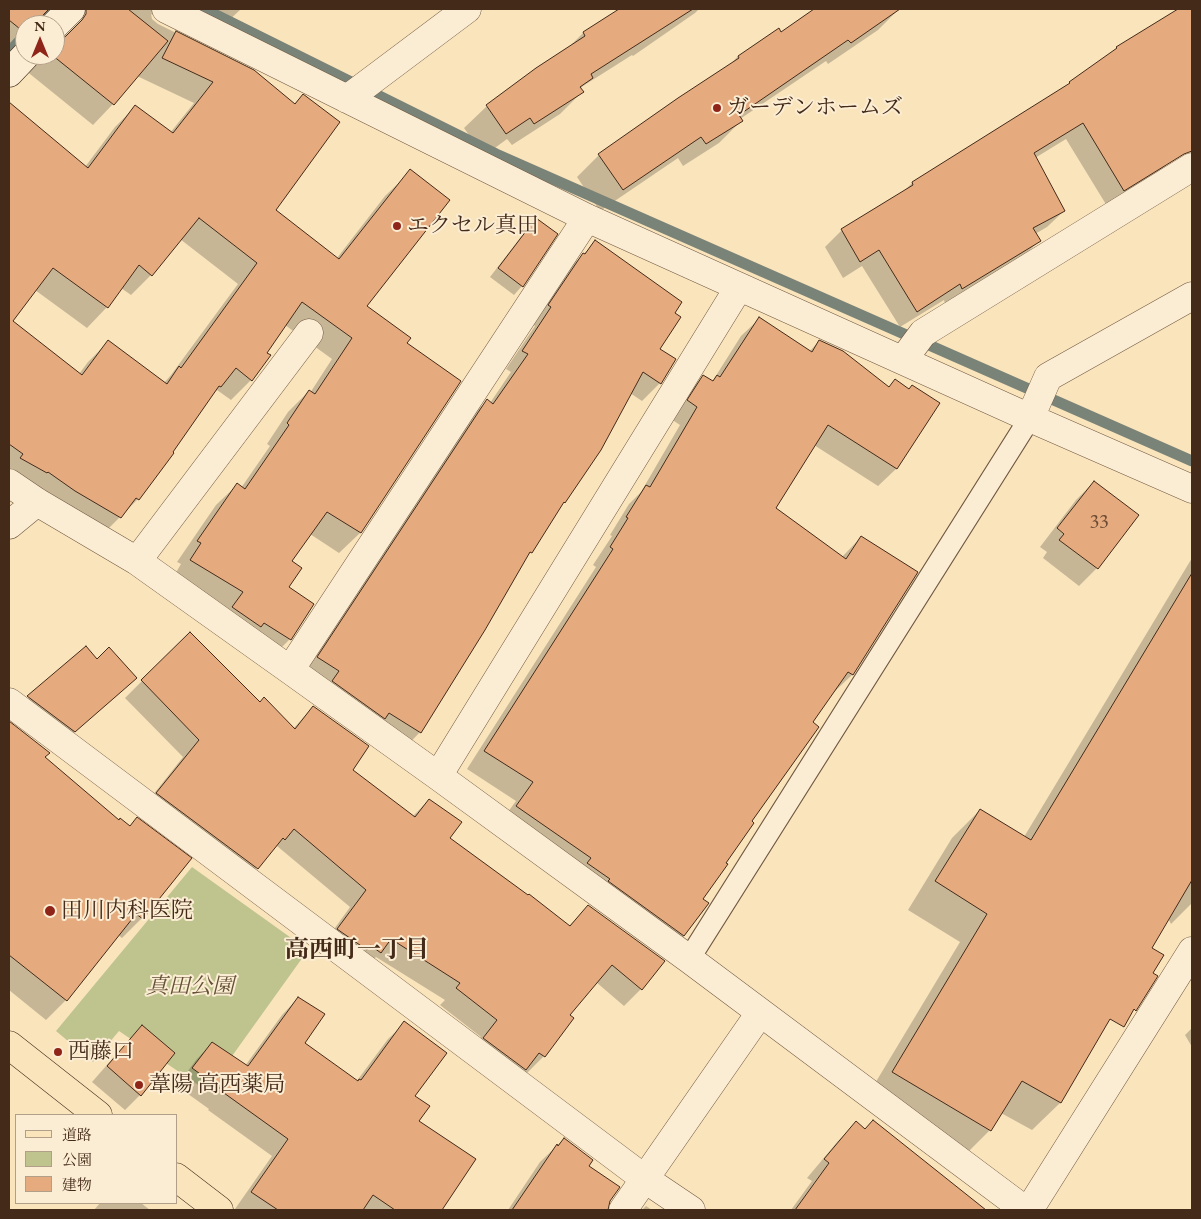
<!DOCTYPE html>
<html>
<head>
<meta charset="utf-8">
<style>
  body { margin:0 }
  #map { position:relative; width:1201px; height:1219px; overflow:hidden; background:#f9e4bc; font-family:"EB Garamond","Noto Serif JP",serif }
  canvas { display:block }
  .frame { position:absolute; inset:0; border:10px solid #442a19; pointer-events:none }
  .legend { position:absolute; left:15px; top:1114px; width:162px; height:90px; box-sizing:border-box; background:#fbedd3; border:1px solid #b29f89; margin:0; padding:6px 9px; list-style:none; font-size:15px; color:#442a19 }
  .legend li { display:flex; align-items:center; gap:10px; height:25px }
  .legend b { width:25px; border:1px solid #b29f89 }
  .north { position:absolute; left:15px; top:15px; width:50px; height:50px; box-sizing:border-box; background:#fbedd3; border:1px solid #b29f89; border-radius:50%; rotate:0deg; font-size:14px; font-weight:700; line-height:20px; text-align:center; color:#442a19 }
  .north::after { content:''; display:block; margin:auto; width:18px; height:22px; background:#8f2418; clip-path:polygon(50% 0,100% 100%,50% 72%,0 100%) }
</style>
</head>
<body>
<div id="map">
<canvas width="1201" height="1219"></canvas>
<div class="frame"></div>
<ul class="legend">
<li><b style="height:6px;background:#f9e4bc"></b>道路</li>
<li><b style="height:14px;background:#bfc48f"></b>公園</li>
<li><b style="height:14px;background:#e5ab7f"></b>建物</li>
</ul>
<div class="north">N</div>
</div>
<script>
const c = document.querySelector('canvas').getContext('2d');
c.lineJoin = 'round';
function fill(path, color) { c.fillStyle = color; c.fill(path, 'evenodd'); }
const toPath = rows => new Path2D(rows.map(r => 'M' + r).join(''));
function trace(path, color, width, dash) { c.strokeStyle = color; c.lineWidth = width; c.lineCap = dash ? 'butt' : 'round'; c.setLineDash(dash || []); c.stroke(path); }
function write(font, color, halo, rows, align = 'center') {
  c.font = font + ' "EB Garamond","Noto Serif JP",serif'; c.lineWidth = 4; c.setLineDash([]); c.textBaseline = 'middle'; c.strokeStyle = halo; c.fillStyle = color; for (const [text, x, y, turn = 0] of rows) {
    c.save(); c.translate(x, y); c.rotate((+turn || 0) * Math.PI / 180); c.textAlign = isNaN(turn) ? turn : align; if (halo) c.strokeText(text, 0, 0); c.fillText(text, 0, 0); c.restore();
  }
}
fill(toPath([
  [192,867,308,950,207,1091,119,1031,93,1062,56,1031]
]), '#bfc48f');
fill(toPath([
  [9,9,48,9,42,15,39,20,39,25,25,25,25,55,55,55,55,41,60,41,86,24,101,9,116,9,123,14,128,9,241,9,206,42,151,14,152,19,158,24,253,71,294,104,302,96,274,210,337,258,385,196,406,176,365,306,406,343,459,381,360,533,339,553,310,534,291,562,287,588,313,605,290,639,269,660,171,581,181,564,177,562,216,505,237,485,241,488,270,446,267,444,288,412,309,391,310,393,332,359,285,325,266,353,251,380,231,400,217,390,211,395,138,499,99,538,9,483,9,103,85,167,115,127,135,107,170,133,194,103,137,76,113,104,93,125,9,57],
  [180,239,238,284,171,375,164,383,108,342,88,362,79,374,11,321,35,290,87,328,107,307,121,288,131,295,151,275],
  [620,9,699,9,695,13,633,56,632,55,583,86,580,89,582,92,560,114,512,145,507,139,484,156,464,128,487,106,537,69,568,48,583,33],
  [816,9,899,9,878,30,828,64,826,61,740,119,741,121,719,143,683,166,678,158,600,211,577,177,599,155,728,67,738,56,781,34],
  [1180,9,1192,9,1192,142,1166,157,1169,162,1152,179,1107,206,1066,139,1035,158,1064,211,1047,227,1035,234,1039,241,1023,257,945,304,944,300,900,327,862,266,843,278,825,247,842,230,902,193,912,183,1065,88,1070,83,1117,48],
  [536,220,522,286,514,295,490,277,527,229],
  [596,242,673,314,659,350,660,383,642,401,630,393,600,449,564,502,560,507,531,552,527,556,420,732,403,750,301,675,469,418,487,401,490,403,511,372,506,369,535,326,532,323,565,272],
  [759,319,809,352,819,341,888,388,895,381,909,390,938,403,896,469,878,486,814,445,774,508,842,557,861,537,916,572,852,675,834,692,833,692,812,723,702,900,684,936,666,953,499,824,516,801,467,769,596,567,593,565,612,536,610,535,629,504,641,492,680,425,671,419,686,394,703,377,712,382,741,336],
  [1094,482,1097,568,1079,586,1043,558,1047,552,1040,547,1076,500],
  [1192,558,1192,903,1171,924,1168,918,1060,1103,1032,1130,1001,1113,990,1130,962,1158,865,1100,960,942,908,910,952,838,980,810,1024,837],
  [190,633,260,703,293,729,313,707,351,770,412,817,429,800,448,839,569,926,588,906,641,989,624,1006,596,982,569,1015,544,1056,527,1073,524,1071,509,1086,467,1055,481,1037,440,1005,445,1000,376,957,363,969,322,946,350,907,277,846,240,885,141,810,183,757,125,698],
  [97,660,135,678,120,693,58,746,24,703,39,688],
  [9,723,48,753,44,758,119,821,129,827,137,819,142,918,122,938,118,935,66,1000,46,1020,9,990],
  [298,998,303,1043,356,1082,388,1039,405,1023,413,1097,418,1122,474,1160,440,1210,238,1210,235,1209,272,1156,208,1110,209,1109,177,1086,196,1060,212,1043,245,1066,282,1015],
  [142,1027,140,1095,125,1110,92,1082,127,1042],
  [1192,1028,1192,1047,1185,1035],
  [856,1123,864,1130,955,1186,982,1210,791,1210,812,1181,807,1178,838,1141],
  [564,1139,587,1166,609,1200,607,1210,508,1210,540,1162],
  [100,1203,141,1203,150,1210,94,1210],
  [646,1206,652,1210,642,1210]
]), '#0003');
trace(toPath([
  [204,9,496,154,1192,461],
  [35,25,51,9],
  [9,52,25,35]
]), '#7a8377', 11);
const building = toPath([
  [9,9,49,9,44,14,40,20,40,25,25,25,25,33,9,20,9,9],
  [86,9,128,9,168,41,114,105,52,55,55,55,55,40,60,40,66,36,82,20,86,14,86,9],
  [619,9,693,9,591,74,593,78,580,87,584,92,534,124,530,118,506,134,486,105,536,68,585,36,583,32,619,9],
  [814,9,900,9,851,43,848,40,739,115,743,121,706,144,701,137,623,190,598,154,678,98,739,58,738,56,779,28,781,32,814,9],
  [1178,9,1192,9,1192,151,1184,154,1124,191,1083,123,1034,153,1065,211,1033,228,1041,241,962,289,960,284,917,312,879,250,860,262,841,229,913,185,912,182,1070,83,1069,82,1117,48,1116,47,1178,9],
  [176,31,254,70,295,104,303,94,340,122,276,210,339,259,410,169,450,200,367,306,411,338,407,343,461,381,361,533,327,512,292,561,302,568,289,587,314,604,291,640,264,623,261,627,232,607,243,592,190,560,201,543,197,541,237,483,245,489,289,425,287,423,309,390,315,394,352,338,302,302,267,353,271,355,252,381,236,368,221,387,219,386,173,452,174,453,139,500,136,498,121,518,75,491,48,472,47,473,20,458,23,454,9,444,9,102,88,168,135,105,173,133,213,82,162,58,176,31],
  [199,218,257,263,181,368,179,366,167,384,108,340,82,375,13,321,53,268,108,308,139,265,152,276,199,218],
  [536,218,558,234,523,287,498,268,536,218],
  [595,240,682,302,675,313,681,317,660,349,676,359,661,384,643,372,601,450,565,503,564,502,532,553,530,552,485,630,421,733,389,713,385,719,332,681,339,671,317,657,487,399,493,404,528,354,522,351,551,307,548,305,583,253,585,254,595,240],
  [759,317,812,352,819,340,843,351,889,387,895,379,909,389,912,385,940,403,897,469,828,425,776,508,846,559,861,536,918,572,853,675,848,672,813,722,819,727,752,821,754,823,726,863,728,864,703,899,709,903,684,936,608,881,610,879,587,863,591,858,516,806,533,782,484,751,613,549,610,547,628,518,626,517,646,485,650,487,697,407,687,400,703,375,713,381,717,375,720,377,759,317],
  [1094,481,1139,515,1098,569,1059,540,1064,534,1057,528,1094,481],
  [1192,573,1192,880,1152,948,1164,955,1153,973,1158,976,1136,1011,1134,1009,1124,1027,1110,1019,1061,1103,1022,1081,991,1131,892,1072,987,914,935,881,980,809,1031,840,1192,573],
  [190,632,260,702,264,697,295,729,313,706,369,746,353,770,415,817,429,799,462,822,450,838,528,895,529,894,570,926,588,905,665,961,642,990,612,965,570,1015,574,1018,545,1057,539,1053,526,1070,483,1038,497,1020,456,988,460,983,391,939,381,953,370,945,367,950,337,929,366,890,294,829,285,840,283,838,258,869,156,793,199,740,141,680,190,632],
  [86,646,97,659,109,647,137,678,75,732,27,696,86,646],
  [9,721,50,753,45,757,119,820,120,818,130,826,137,817,192,858,143,919,136,914,67,1001,9,955,9,721],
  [298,997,325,1014,305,1043,358,1081,359,1079,361,1080,404,1021,447,1053,415,1096,430,1106,419,1121,476,1159,442,1210,395,1210,373,1195,363,1210,278,1210,251,1192,288,1139,224,1093,225,1092,192,1068,212,1042,248,1066,298,997],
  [142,1025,175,1053,141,1096,107,1066,142,1025],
  [873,1120,986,1210,795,1210,829,1163,824,1159,856,1121,865,1129,873,1120],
  [564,1138,593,1160,589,1166,620,1187,610,1201,608,1210,512,1210,557,1144,558,1146,564,1138]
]);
fill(building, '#e5ab7f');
trace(building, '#442a19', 1);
const lane = toPath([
  [689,959,1030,418]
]);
const street = toPath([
  [166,9,587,218,1030,418,1192,489],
  [347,99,467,9],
  [903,360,923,333,1192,167],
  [1030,418,1048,377,1192,296],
  [9,483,37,502,137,561,290,670,438,776,689,959,1025,1210],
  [9,525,37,502],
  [137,561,309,333],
  [290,670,587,218],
  [9,702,645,1179,691,1210],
  [438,776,739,287],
  [623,1210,760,1013],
  [1029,1210,1192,951]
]);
const secondary = toPath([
  [55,25,71,9],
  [9,73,26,55]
]);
const primary = toPath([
  [9,1045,98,1115],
  [176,1177,219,1210]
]);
trace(lane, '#715842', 23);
trace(street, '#715842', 29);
trace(secondary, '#442a19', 29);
trace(primary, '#442a19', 29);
trace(lane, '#fbedd3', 21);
trace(street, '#fbedd3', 28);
trace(secondary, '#fbedd3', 28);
trace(primary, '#f9e4bc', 28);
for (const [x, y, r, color] of [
  [717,108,5,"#8f2418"],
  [397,226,5,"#8f2418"],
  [50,911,6,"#8f2418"],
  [58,1052,5,"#8f2418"],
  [139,1085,5,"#8f2418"]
]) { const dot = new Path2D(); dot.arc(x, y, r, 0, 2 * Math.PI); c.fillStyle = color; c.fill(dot); trace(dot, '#fbedd3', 2); }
write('20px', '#6c4a32', null, [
  ["33",1099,523]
]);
write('22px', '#442a19', '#fbedd3', [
  ["ガーデンホームズ",727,108],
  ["エクセル真田",407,226],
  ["田川内科医院",61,911],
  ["西藤口",68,1052],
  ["葦陽 高西薬局",149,1085]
], 'left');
write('italic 22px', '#635036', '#fbedd3', [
  ["真田公園",190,987]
]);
write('bold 24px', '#442a19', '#fbedd3', [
  ["高西町一丁目",357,950]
]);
</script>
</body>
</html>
